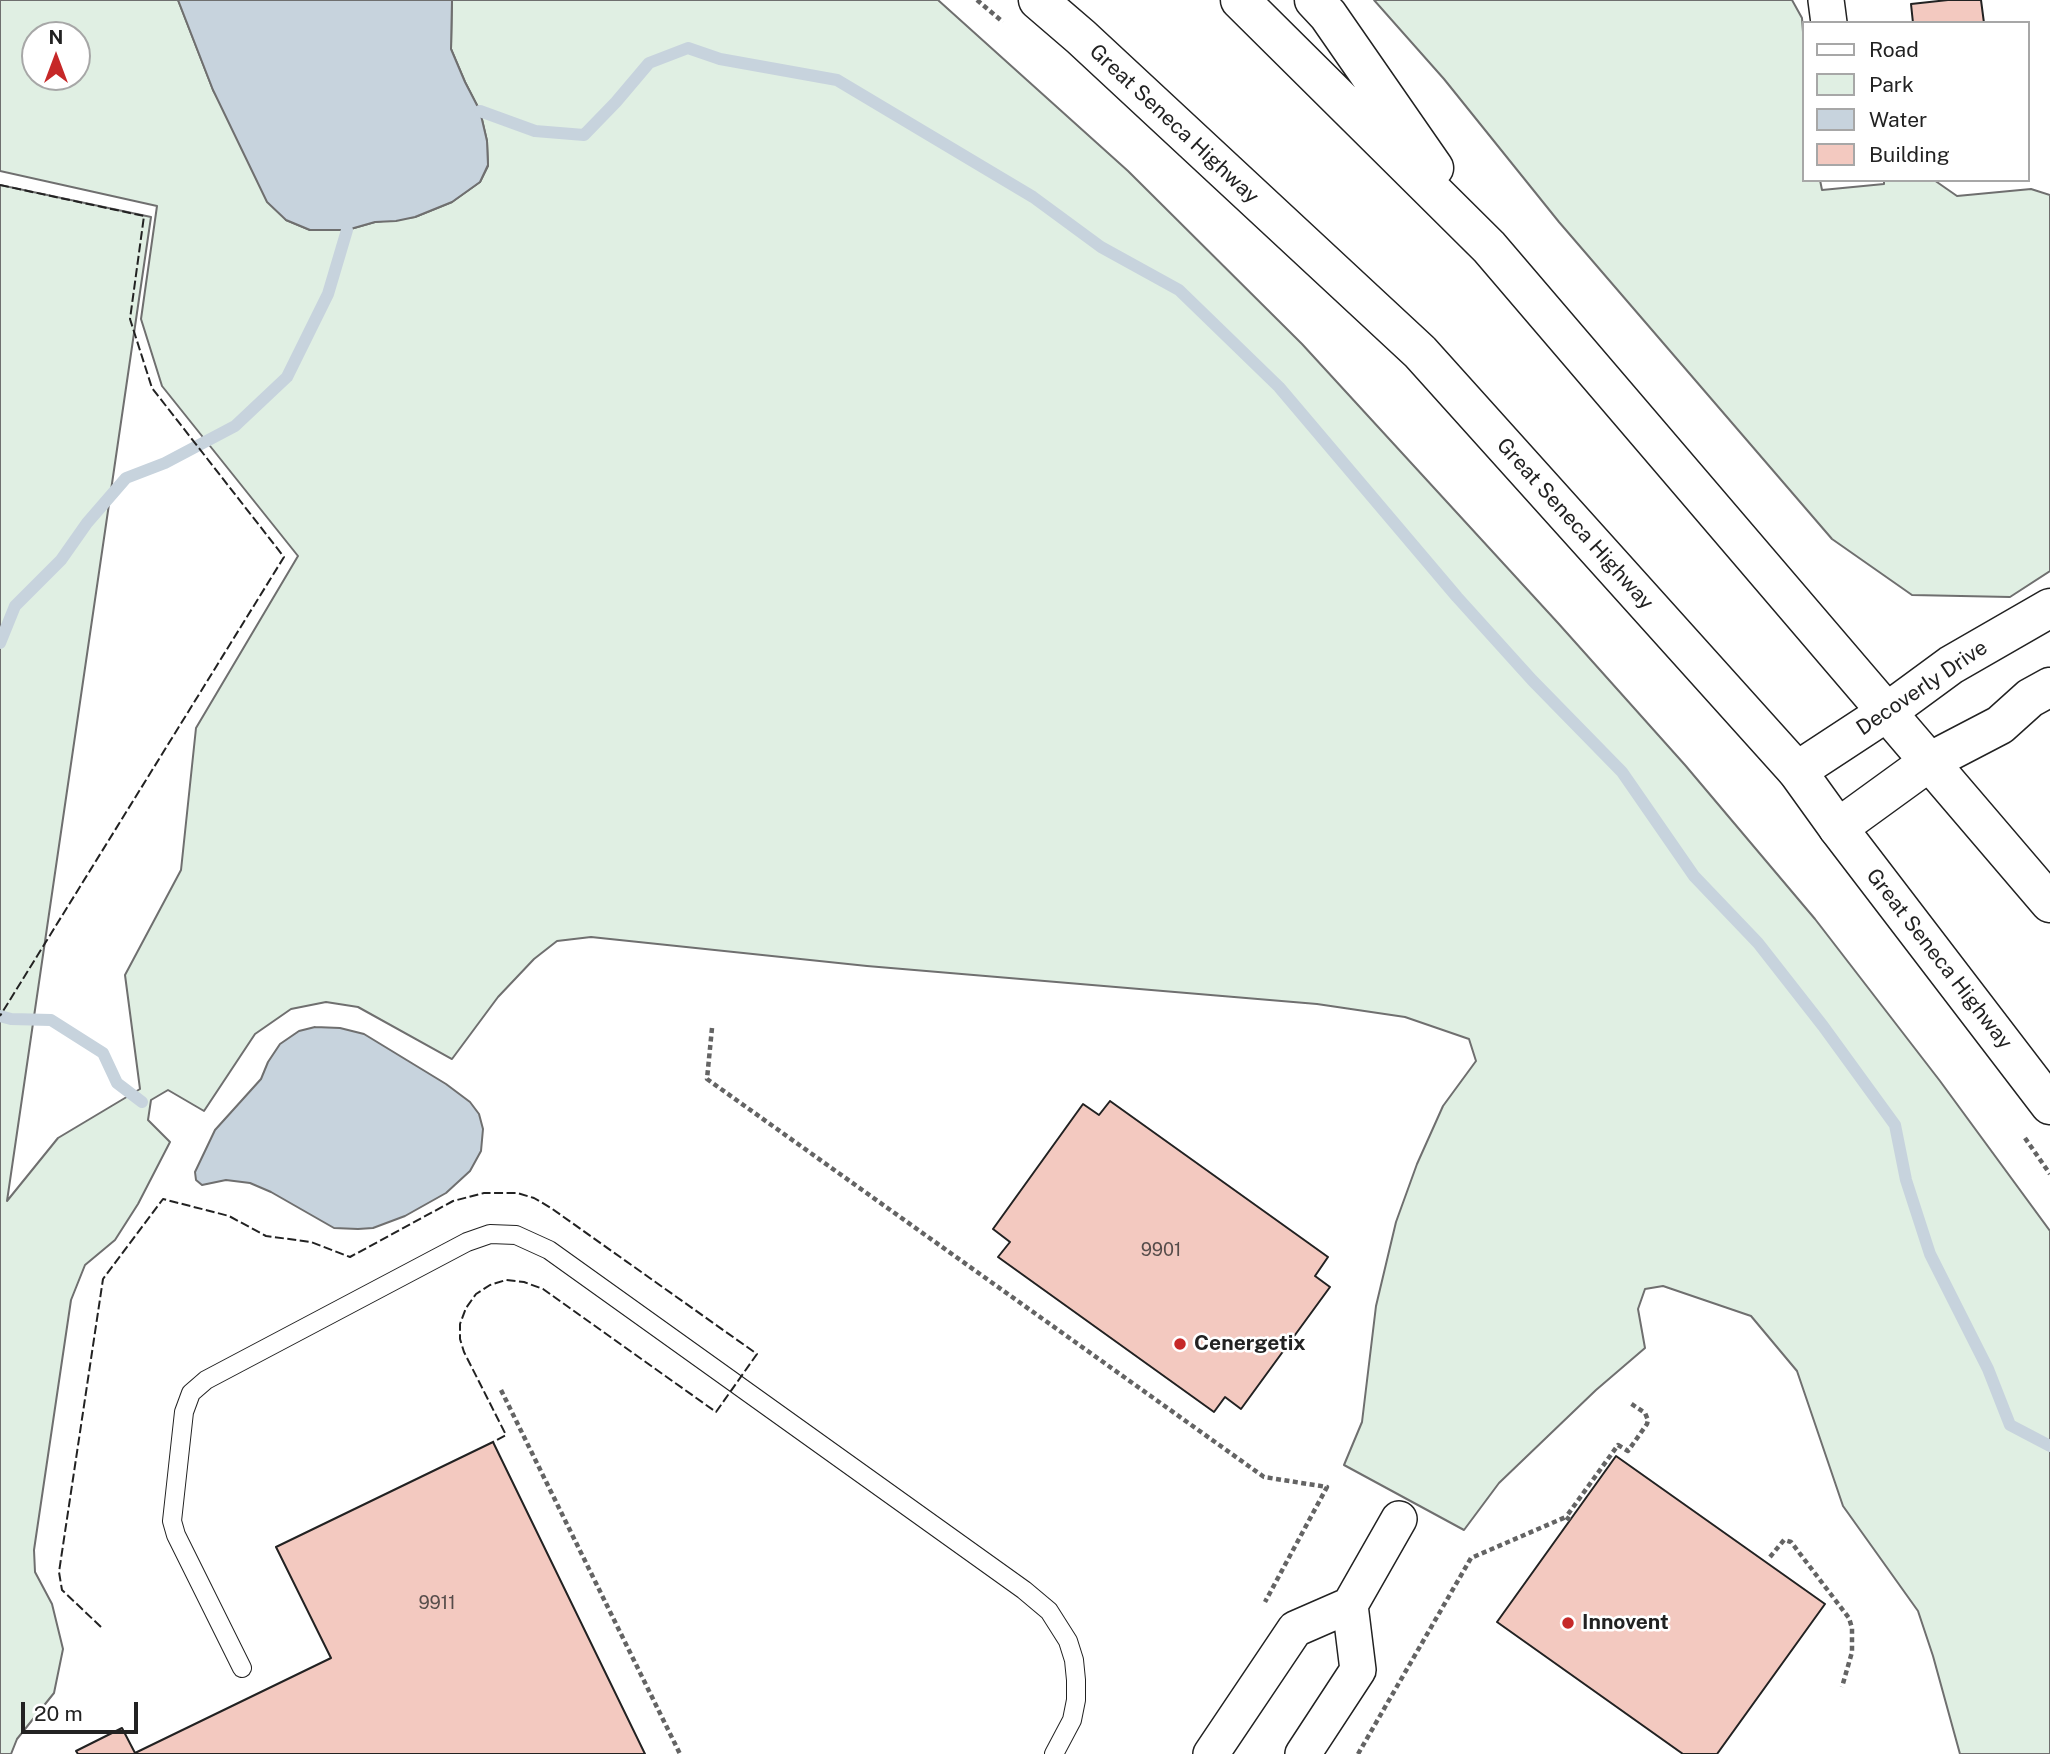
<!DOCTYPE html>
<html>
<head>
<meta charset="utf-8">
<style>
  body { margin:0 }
  #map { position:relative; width:2050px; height:1754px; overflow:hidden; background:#fff; font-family:"Public Sans",sans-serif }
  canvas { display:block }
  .legend { position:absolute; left:1802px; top:21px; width:228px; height:161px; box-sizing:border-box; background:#fff; border:2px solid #a7a7a7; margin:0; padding:9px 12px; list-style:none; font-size:21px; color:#222 }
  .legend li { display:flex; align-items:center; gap:14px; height:35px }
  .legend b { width:35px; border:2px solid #a7a7a7 }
  .north { position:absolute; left:21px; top:21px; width:70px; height:70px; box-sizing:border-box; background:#fff; border:2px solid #a7a7a7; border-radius:50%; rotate:0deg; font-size:19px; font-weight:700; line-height:28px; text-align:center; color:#222 }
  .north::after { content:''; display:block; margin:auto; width:24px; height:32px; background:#c62828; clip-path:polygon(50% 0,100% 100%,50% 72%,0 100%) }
  .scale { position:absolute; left:21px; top:1702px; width:117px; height:32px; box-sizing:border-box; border:4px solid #222; border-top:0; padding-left:9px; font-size:21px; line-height:24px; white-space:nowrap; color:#222; -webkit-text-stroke:5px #fff; paint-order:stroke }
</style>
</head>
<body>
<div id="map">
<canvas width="2050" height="1754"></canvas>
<ul class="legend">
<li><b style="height:9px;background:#fff"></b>Road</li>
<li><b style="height:19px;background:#e0efe3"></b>Park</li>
<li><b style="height:19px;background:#c7d3dd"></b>Water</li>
<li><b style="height:19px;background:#f3c9c0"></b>Building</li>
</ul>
<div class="north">N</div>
<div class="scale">20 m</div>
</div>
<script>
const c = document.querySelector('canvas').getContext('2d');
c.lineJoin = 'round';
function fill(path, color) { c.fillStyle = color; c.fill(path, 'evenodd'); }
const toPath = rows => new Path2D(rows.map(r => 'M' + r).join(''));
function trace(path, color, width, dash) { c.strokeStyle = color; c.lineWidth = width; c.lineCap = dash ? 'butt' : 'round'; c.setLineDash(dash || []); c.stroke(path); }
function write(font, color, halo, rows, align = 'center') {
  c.font = font + ' "Public Sans",sans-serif'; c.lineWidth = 5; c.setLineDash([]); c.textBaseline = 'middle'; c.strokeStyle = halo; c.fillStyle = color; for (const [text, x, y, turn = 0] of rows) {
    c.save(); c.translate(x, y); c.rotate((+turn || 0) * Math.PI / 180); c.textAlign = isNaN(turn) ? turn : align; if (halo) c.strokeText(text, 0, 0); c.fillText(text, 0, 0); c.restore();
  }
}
const green = toPath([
  [0,0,178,0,213,90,286,220,310,230,347,230,375,222,415,217,452,202,480,182,488,166,487,141,480,111,465,82,451,49,452,0,938,0,1128,171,1302,344,1558,623,1685,765,1815,919,1940,1081,2050,1231,2050,1754,1960,1754,1933,1656,1918,1611,1843,1506,1797,1371,1751,1316,1663,1286,1645,1289,1638,1309,1645,1348,1596,1390,1499,1483,1464,1530,1344,1465,1362,1422,1376,1306,1396,1222,1417,1164,1443,1106,1476,1061,1469,1039,1405,1017,1317,1004,867,966,591,937,557,941,534,959,498,997,452,1059,358,1007,326,1002,291,1009,255,1034,204,1111,168,1090,151,1100,148,1120,170,1142,138,1204,115,1240,85,1265,71,1300,34,1550,35,1572,52,1604,63,1649,54,1693,17,1739,11,1754,0,1754,0,185,151,217,7,1201,58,1138,140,1089,125,975,181,870,196,728,298,556,162,386,141,319,157,206,0,171,0,0],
  [35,35,77,35,77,77,35,77,35,35],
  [1374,0,1792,0,1802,18,1803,32,1803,180,1820,180,1822,190,1884,184,1884,180,1934,180,1957,196,2031,189,2050,195,2050,571,2010,597,1912,595,1832,539,1559,222,1444,79,1374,0]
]);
fill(green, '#e0efe3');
trace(green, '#6f6f6f', 2);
const water = toPath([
  [178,0,452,0,451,49,465,82,480,111,487,141,488,165,480,182,452,202,415,217,396,221,375,222,347,230,310,230,286,220,267,202,213,90,178,0],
  [315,1027,340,1028,364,1034,446,1084,470,1102,479,1114,483,1129,481,1151,470,1171,446,1193,405,1216,373,1228,358,1229,334,1228,271,1192,250,1183,226,1180,202,1185,196,1180,195,1172,215,1130,261,1079,268,1062,280,1044,299,1031,315,1027]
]);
fill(water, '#c7d3dd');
trace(water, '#6f6f6f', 2);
trace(toPath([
  [480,111,535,131,584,135,616,102,649,63,688,48,720,59,837,80,1033,197,1101,247,1179,290,1279,387,1457,597,1532,680,1622,772,1694,876,1758,943,1823,1026,1895,1125,1906,1180,1930,1254,1988,1369,2010,1425,2050,1446],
  [0,643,15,606,61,560,87,523,126,478,165,463,235,426,287,377,328,294,347,230],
  [0,1016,11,1019,51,1020,103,1053,117,1083,142,1102]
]), '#c7d3dd', 12);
const building = toPath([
  [1948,0,1981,0,1984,23,1913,23,1911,4,1948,0],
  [1110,1101,1328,1257,1315,1276,1330,1287,1241,1409,1225,1397,1214,1412,998,1257,1010,1242,993,1229,1083,1104,1099,1115,1110,1101],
  [493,1442,645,1754,78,1754,76,1751,122,1728,135,1753,331,1658,276,1547,493,1442],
  [1616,1456,1825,1604,1717,1754,1683,1754,1497,1622,1616,1456]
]);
fill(building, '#f3c9c0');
trace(building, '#222', 2);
const lane = toPath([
  [242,1668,176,1535,172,1521,184,1412,191,1393,206,1380,467,1242,490,1234,516,1235,549,1250,1024,1590,1049,1611,1068,1641,1074,1660,1076,1680,1076,1700,1072,1720,1054,1754]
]);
const street = toPath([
  [1826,0,1829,23],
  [1211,1754,1295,1629,1350,1605],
  [1303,1754,1358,1670,1350,1605,1399,1519]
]);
const secondary = toPath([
  [1797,771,1887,712,1951,665,2050,608],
  [1838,828,1929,762,2000,725,2030,698,2050,687]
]);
const primary = toPath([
  [1038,0,1081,37,1420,352,1797,771,1838,828,2050,1105],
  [1240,0,1489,247,2050,903],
  [1314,0,1328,15,1434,168]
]);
trace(lane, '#222', 20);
trace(street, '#222', 38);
trace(secondary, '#222', 41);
trace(primary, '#222', 41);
trace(toPath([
  [977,0,1003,22],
  [712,1028,707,1079,1264,1477,1327,1487,1265,1602],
  [2025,1138,2050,1174],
  [501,1390,680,1754],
  [1570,1520,1566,1517,1618,1445,1628,1451,1647,1424,1648,1420,1645,1413,1630,1403],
  [1770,1557,1784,1540,1791,1542,1849,1618,1852,1628,1852,1652,1842,1687],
  [1358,1754,1471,1558,1566,1517]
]), '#646464', 4.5, [5, 3.5]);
trace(lane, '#fff', 18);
trace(street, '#fff', 35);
trace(secondary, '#fff', 38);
trace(primary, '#fff', 38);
trace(toPath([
  [0,185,144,216,130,319,152,388,284,557,0,1016],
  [101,1627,62,1590,59,1572,103,1279,163,1199,229,1216,266,1236,311,1242,350,1257,453,1201,484,1193,517,1193,534,1198,551,1208,757,1354,716,1412,543,1289,524,1282,506,1280,490,1285,476,1294,466,1308,460,1324,460,1339,464,1352,506,1435,493,1442]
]), '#222', 2, [9, 3.5]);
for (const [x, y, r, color] of [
  [1180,1344,7,"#c62828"],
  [1568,1623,7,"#c62828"]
]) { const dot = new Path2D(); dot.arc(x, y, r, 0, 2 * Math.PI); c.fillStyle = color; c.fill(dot); trace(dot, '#fff', 2.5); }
write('18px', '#564c4a', null, [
  ["9901",1161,1250],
  ["9911",437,1603]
]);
write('21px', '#222', '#fff', [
  ["Great Seneca Highway",1174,124,43],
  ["Great Seneca Highway",1575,524,48],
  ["Decoverly Drive",1922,688,-34],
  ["Great Seneca Highway",1939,959,52]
]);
write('bold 21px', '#222', '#fff', [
  ["Cenergetix",1194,1344],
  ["Innovent",1582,1623]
], 'left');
</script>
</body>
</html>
